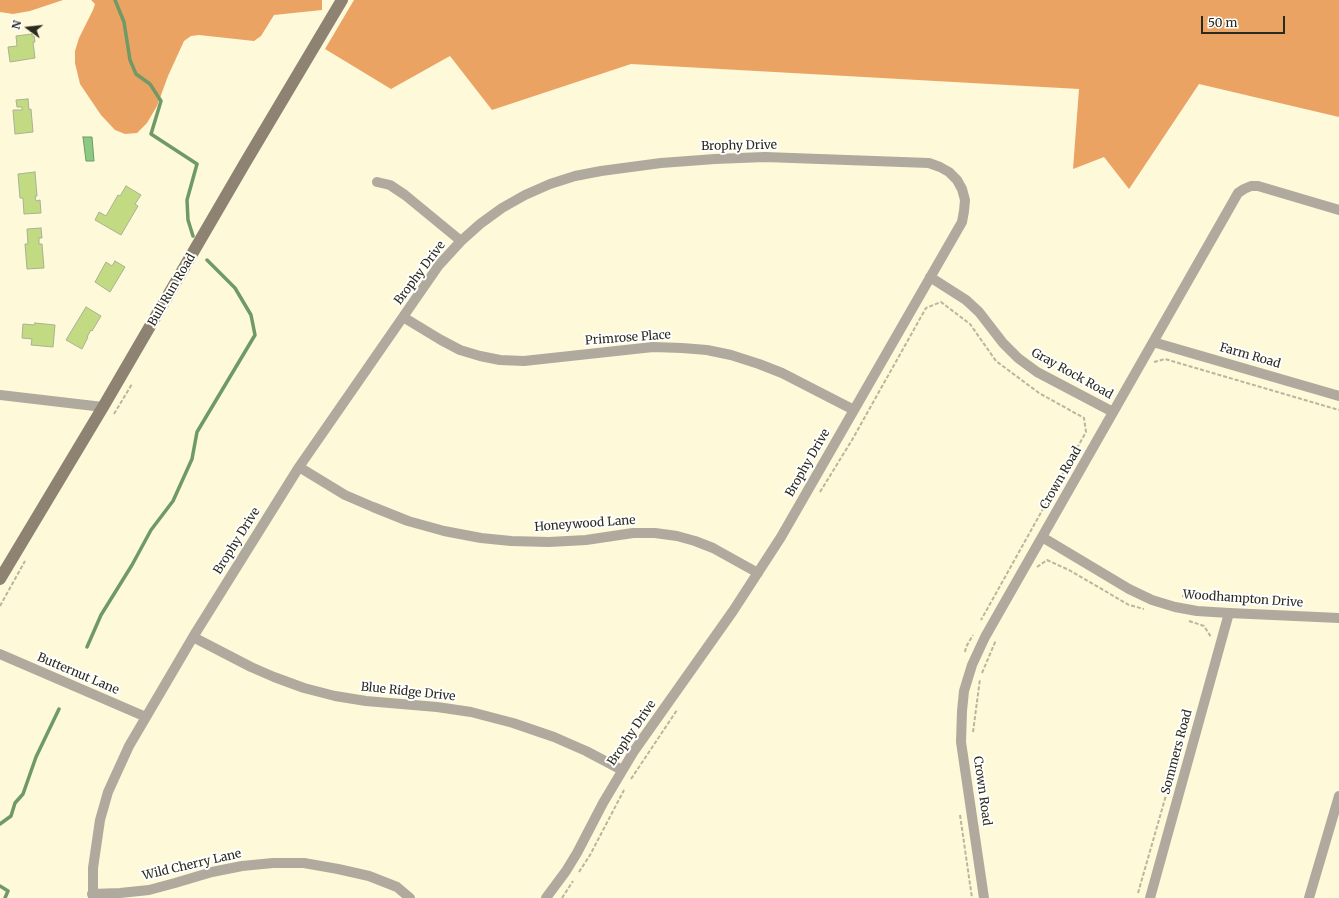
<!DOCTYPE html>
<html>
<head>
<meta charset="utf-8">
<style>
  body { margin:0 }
  #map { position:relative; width:1339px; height:898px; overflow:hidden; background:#fdf9d9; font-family:Merriweather,serif }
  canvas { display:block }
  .north { position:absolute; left:8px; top:8px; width:40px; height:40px; -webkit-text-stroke:3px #fff; paint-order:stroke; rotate:285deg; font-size:11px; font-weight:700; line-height:16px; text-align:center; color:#2b2a1e }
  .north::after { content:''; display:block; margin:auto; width:14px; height:18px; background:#2b2a1e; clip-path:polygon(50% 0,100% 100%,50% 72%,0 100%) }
  .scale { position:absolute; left:1201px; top:16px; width:84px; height:18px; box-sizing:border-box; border:2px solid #2b2a1e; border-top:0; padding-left:5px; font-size:12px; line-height:14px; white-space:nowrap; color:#2b2a1e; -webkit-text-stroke:3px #fff; paint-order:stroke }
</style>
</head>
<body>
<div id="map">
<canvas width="1339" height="898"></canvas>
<div class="north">N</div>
<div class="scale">50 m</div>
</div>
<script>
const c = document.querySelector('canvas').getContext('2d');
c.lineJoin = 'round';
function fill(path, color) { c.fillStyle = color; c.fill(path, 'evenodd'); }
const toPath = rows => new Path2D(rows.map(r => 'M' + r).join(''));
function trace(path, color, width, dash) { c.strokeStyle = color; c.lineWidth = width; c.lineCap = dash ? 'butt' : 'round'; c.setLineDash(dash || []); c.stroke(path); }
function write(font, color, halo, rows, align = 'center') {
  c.font = font + ' Merriweather,serif'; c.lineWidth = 4; c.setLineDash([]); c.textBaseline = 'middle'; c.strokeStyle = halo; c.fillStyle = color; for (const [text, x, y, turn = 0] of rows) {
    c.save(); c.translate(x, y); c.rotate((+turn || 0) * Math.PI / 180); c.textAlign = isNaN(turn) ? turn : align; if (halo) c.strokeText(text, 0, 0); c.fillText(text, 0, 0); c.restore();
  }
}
fill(toPath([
  [0,0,63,0,30,11,13,14,0,12],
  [91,0,322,0,322,10,274,15,261,36,254,41,199,35,191,36,184,41,168,76,157,106,147,123,137,133,125,134,115,130,101,115,80,84,75,63,75,51,79,38,93,10,95,4],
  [354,0,1339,0,1339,117,1199,84,1129,189,1104,157,1073,169,1079,89,631,64,492,110,450,56,391,89,325,49]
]), '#eba364');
const water = toPath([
  [83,137,92,137,94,161,86,161,83,137]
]);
fill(water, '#8cca84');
trace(water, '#6f9a65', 1);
trace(toPath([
  [115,0,124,22,130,60,136,74,150,84,161,101,151,134,197,164,187,200,188,220,193,236],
  [87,647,101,615,132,565,151,530,173,501,192,459,197,432,255,335,251,315,235,288,207,260],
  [0,824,11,816,15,803,23,794,36,757,59,709],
  [0,886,8,891,5,898]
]), '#6f9a65', 3.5);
const building = toPath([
  [32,34,32,36,34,36,35,42,33,42,35,58,10,62,8,47,17,46,16,36,32,34],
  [28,99,29,110,31,109,33,132,15,134,13,110,22,110,22,107,17,107,16,100,28,99],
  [35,172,37,196,35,196,36,201,40,200,41,213,24,214,23,198,20,198,18,174,35,172],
  [126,186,141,195,135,204,138,206,121,235,95,220,99,212,106,216,118,195,120,196,126,186],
  [41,228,42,238,39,238,39,244,42,244,44,268,27,269,25,244,28,244,27,229,41,228],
  [115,261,125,267,110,292,95,282,106,262,112,266,115,261],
  [86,307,101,316,92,331,91,330,87,337,88,337,82,349,66,340,86,307],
  [35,323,55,325,53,347,31,345,32,339,22,338,23,324,34,325,35,323]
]);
fill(building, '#c2db82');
trace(building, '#a8b195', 1);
trace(toPath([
  [1154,362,1165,359,1339,410],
  [114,414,132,384],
  [820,492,852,440,926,308,941,302,970,324,996,361,1039,393,1084,418,1086,432,981,620],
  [1037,567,1047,560,1069,570,1129,605,1144,609],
  [1182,596,1243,602],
  [0,606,25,561],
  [1189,621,1204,626,1211,637],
  [965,652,966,647,973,635],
  [982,673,996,640],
  [973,732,980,679],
  [631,779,677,710],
  [960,815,972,898],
  [579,872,590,855,624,790],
  [1138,893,1185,729],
  [562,898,573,881]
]), '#b9b69c', 2, [4, 2]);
trace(toPath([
  [377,182,390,185,405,195,461,241],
  [930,277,966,300,979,312,1003,343,1018,358,1037,372,1113,412],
  [403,317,441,340,460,350,480,356,500,360,524,361,653,347,682,348,707,350,731,355,759,364,782,373,854,410],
  [1153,342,1339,396],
  [0,395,103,407],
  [299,467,345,495,373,507,408,521,444,531,481,538,511,541,549,542,586,540,633,533,655,533,677,536,695,541,713,548,758,573],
  [1042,537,1129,589,1152,600,1175,607,1197,611,1229,613,1339,618],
  [193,637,251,667,274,677,304,688,335,696,366,701,437,707,471,712,513,723,554,737,586,751,622,770],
  [0,654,146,717],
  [92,894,120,893,149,890,175,883,212,872,242,866,273,863,304,863,338,869,369,876,397,887,410,898],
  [93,898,93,868,100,820,108,792,129,746,193,637,299,467,439,265,461,241,480,224,502,208,525,195,550,184,575,176,601,171,661,163,715,159,765,157,929,163,940,167,949,172,957,180,962,189,965,200,964,211,962,222,781,537,733,611,634,751,603,803,577,853,566,871,546,898],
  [984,898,961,742,962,711,964,691,972,665,985,637,1238,193,1244,189,1251,186,1258,186,1339,210],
  [1150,898,1229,613],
  [1309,898,1339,796]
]), '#b0a99d', 10);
trace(toPath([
  [0,579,103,407,245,163,342,0]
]), '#8e8372', 12);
write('12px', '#2b2a1e', '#fff', [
  ["Brophy Drive",739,146,-1],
  ["Brophy Drive",420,273,-53],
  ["Bull Run Road",172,290,-60],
  ["Primrose Place",628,338,-4],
  ["Farm Road",1250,356,16],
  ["Gray Rock Road",1072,374,29],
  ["Brophy Drive",808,463,-60],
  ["Crown Road",1061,478,-60],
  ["Honeywood Lane",585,524,-4],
  ["Brophy Drive",237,541,-58],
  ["Woodhampton Drive",1243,599,4],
  ["Butternut Lane",78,674,23],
  ["Blue Ridge Drive",408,692,6],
  ["Brophy Drive",632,733,-56],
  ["Sommers Road",1177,752,-75],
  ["Crown Road",982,791,82],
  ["Wild Cherry Lane",192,865,-13]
]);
</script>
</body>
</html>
